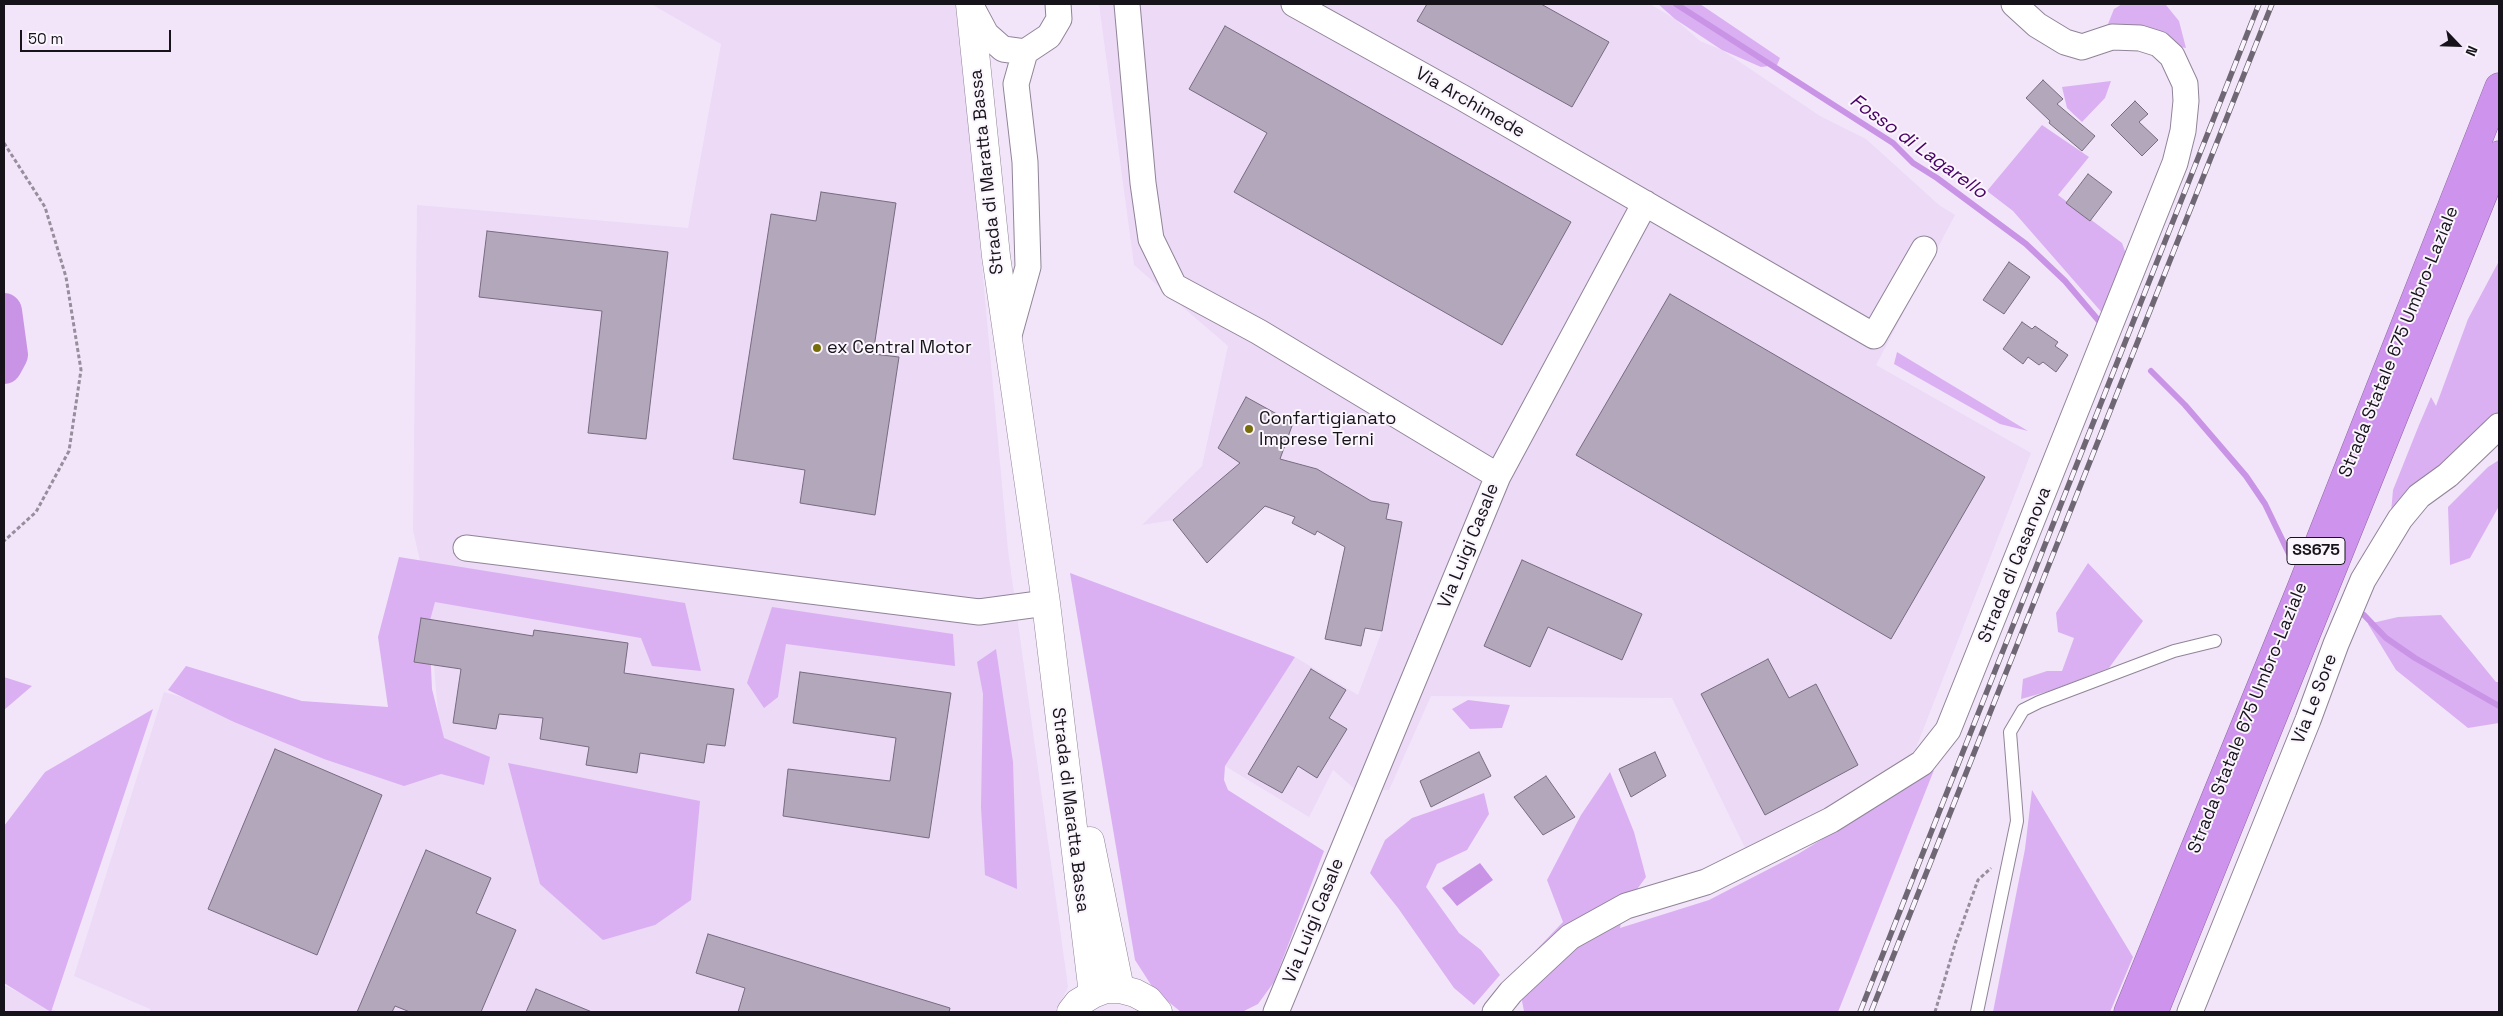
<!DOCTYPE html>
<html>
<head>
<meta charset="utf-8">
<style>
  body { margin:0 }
  #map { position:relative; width:2503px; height:1016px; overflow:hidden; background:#f2e5fa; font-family:"Space Grotesk",sans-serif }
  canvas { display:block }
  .frame { position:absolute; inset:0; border:5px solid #17131a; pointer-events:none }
  .north { position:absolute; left:2433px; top:20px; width:50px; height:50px; -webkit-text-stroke:4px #fbf5fe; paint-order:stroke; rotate:114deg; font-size:14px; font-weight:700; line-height:20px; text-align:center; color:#17131a }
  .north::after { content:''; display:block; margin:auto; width:18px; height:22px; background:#17131a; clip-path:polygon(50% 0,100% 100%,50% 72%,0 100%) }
  .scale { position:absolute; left:20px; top:30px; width:151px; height:22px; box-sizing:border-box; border:2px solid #17131a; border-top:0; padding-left:6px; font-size:15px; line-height:18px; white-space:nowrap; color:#17131a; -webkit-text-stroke:4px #fbf5fe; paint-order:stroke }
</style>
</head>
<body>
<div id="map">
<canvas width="2503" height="1016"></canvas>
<div class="frame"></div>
<div class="north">N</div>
<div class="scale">50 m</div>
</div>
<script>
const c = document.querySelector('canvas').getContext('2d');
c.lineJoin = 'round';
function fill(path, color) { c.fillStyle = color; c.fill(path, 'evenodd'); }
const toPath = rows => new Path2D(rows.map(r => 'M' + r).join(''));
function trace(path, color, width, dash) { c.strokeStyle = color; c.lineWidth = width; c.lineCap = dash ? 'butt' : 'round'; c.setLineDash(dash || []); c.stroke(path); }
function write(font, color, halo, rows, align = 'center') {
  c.font = font + ' "Space Grotesk",sans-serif'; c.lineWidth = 4; c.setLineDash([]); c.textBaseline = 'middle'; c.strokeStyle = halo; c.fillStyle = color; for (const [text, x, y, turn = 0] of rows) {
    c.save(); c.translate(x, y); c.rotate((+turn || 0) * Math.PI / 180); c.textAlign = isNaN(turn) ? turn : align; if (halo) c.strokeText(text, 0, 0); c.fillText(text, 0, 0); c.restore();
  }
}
fill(toPath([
  [651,4,958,4,1008,550,1068,987,1056,1012,150,1012,150,1009,74,976,164,692,443,771,428,596,413,530,417,205,688,228,721,44],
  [1099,4,1650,4,1675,19,1700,41,1722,50,1820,116,1866,139,1939,205,1955,215,1876,365,2031,453,1916,748,1904,763,1795,830,1748,854,1672,698,1431,696,1389,790,1357,791,1333,770,1309,817,1225,766,1295,657,1358,695,1382,631,1402,522,1386,519,1388,504,1371,501,1344,485,1315,477,1318,469,1285,460,1269,498,1269,508,1260,511,1207,563,1173,520,1142,525,1202,466,1228,346,1134,265],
  [4,985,58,1012,4,1012]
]), '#ecdaf6');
fill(toPath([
  [1658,4,1700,4,1780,58,1777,65,1761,67,1722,50,1675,19],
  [2122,4,2166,5,2179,21,2186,48,2153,42,2106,29,2114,9],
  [2111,81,2105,98,2082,122,2067,108,2062,87],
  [2042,125,2089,157,2058,195,2122,243,2129,262,2104,315,2013,211,1987,191],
  [2499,261,2499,416,2391,512,2393,490,2419,425,2431,397,2436,406,2468,319],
  [1897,352,2028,431,2000,424,1894,364],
  [2499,460,2499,506,2470,558,2450,565,2448,507,2488,467],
  [399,557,685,603,701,671,652,666,641,638,435,602,429,624,432,689,444,738,490,757,484,785,441,774,404,786,324,759,234,722,168,690,186,666,302,701,388,707,378,637],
  [2088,563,2143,621,2109,668,2053,690,2021,699,2023,679,2047,671,2062,671,2074,638,2058,632,2056,613],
  [1070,573,1295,657,1225,766,1224,780,1228,790,1324,851,1274,982,1258,1004,1242,1012,1181,1012,1155,991,1135,960],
  [772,607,953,634,955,666,786,644,778,697,764,708,747,683],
  [2441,615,2496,682,2499,682,2499,723,2468,728,2396,670,2368,624,2398,617],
  [996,649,1013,762,1017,889,985,875,981,807,983,694,977,662],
  [4,677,32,686,4,710],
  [1468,700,1510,705,1502,728,1470,729,1452,709],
  [153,709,71,952,51,1012,4,983,4,826,45,772],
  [508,763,700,801,691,900,655,925,603,940,540,884],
  [1934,770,1838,1012,1524,1011,1516,971,1563,922,1547,880,1581,815,1610,772,1634,832,1646,877,1624,907,1620,928,1709,900,1798,854],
  [2032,790,2133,957,2110,1012,1993,1012,2025,849],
  [1484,793,1489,814,1467,850,1437,864,1426,887,1459,933,1481,950,1500,975,1474,1005,1454,988,1398,908,1370,873,1385,840,1412,818]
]), '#dab0f2');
fill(toPath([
  [1480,863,1493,880,1457,906,1442,888]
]), '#c994e6');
trace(toPath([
  [1676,4,1893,143,1913,163,1937,178,2026,244,2065,281,2099,321],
  [2151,371,2185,405,2246,476,2265,504,2293,562],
  [2364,615,2386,638,2415,658,2499,706]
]), '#c994e6', 6);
trace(toPath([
  [4,311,10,355,4,366]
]), '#c994e6', 36);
const building = toPath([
  [1427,4,1541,4,1609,42,1572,107,1417,21,1427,4],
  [1225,26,1571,222,1502,345,1234,192,1267,133,1189,89,1225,26],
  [2043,80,2063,99,2057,104,2095,136,2082,151,2049,123,2050,121,2026,98,2043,80],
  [2135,101,2148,114,2139,122,2158,140,2142,156,2111,125,2135,101],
  [2088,174,2112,192,2090,221,2066,203,2088,174],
  [821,192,896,203,873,354,899,357,875,515,800,503,805,470,733,459,771,214,816,221,821,192],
  [487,231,668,252,646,439,588,433,602,311,479,297,487,231],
  [2009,262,2030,277,2004,314,1983,300,2009,262],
  [1670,294,1985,477,1891,639,1576,455,1670,294],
  [2022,322,2032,329,2035,326,2058,342,2055,346,2068,355,2056,372,2043,362,2039,365,2028,357,2023,364,2003,349,2022,322],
  [1246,397,1293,423,1280,459,1317,469,1371,501,1389,504,1386,519,1402,522,1382,631,1365,628,1361,646,1325,639,1345,547,1317,531,1315,535,1292,523,1295,517,1265,506,1207,563,1173,520,1240,463,1218,448,1246,397],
  [1522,560,1642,614,1622,660,1548,627,1530,667,1484,646,1522,560],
  [421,618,533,636,534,630,628,643,624,673,734,689,725,746,707,744,704,763,640,753,637,773,586,765,589,747,540,739,543,718,499,714,496,729,453,723,461,669,414,662,421,618],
  [1768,659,1789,698,1816,684,1858,765,1765,815,1701,694,1768,659],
  [1311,669,1346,690,1329,718,1347,729,1317,778,1298,766,1282,793,1248,774,1311,669],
  [800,672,951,693,929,838,783,816,788,769,890,781,896,738,793,723,800,672],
  [275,749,382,795,317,955,208,909,275,749],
  [1479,752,1491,776,1431,807,1420,781,1479,752],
  [1655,752,1666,776,1631,797,1619,769,1655,752],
  [1546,776,1575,817,1543,835,1514,797,1546,776],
  [426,850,491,878,476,913,516,930,481,1012,410,1012,395,1006,392,1012,357,1012,426,850],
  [708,934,950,1008,949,1012,738,1012,745,988,696,973,708,934],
  [536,989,592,1012,526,1012,536,989]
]);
fill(building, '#b3a7bb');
trace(building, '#786c7f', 1);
const lane = toPath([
  [1977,1012,2017,821,2010,732,2023,710,2039,702,2174,651,2215,641]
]);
const street = toPath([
  [1127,4,1143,183,1151,239,1174,286,1259,332,1498,476,1276,1012],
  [1294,4,1463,98,1874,336,1924,249],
  [971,6,986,34,1003,49,1025,52],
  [1008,339,1028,267,1025,162,1016,84,1025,52,1049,36,1059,19,1058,4],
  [1498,476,1645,203],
  [466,548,979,612,1046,603],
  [1495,1012,1511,992,1570,937,1626,906,1706,882,1831,820,1922,763,1948,730,2175,163,2183,131,2186,101,2185,84,2172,56,2159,44,2140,38,2112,37,2082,47,2065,42,2037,25,2014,4],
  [2190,1012,2308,720,2336,644,2363,580,2400,519,2419,496,2448,475,2499,426]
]);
const secondary = toPath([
  [970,4,996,256,1046,603,1093,994],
  [1090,841,1120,989],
  [1071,1012,1078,1003,1093,994,1106,989,1120,989,1135,993,1148,1000,1158,1012]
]);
const highway = toPath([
  [2128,1012,2300,591,2499,87],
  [2154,1012,2499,155]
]);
trace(lane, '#908498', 14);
trace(street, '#908498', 27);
trace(secondary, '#908498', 29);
trace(highway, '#8e67a3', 29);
trace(toPath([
  [4,143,45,207,66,277,81,370,69,451,36,512,4,541],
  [1935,1012,1956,941,1978,880,1991,868]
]), '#978e9d', 3, [4, 2.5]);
trace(lane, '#fff', 12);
trace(street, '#fff', 25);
trace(secondary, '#fff', 28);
trace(highway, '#ce94ed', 28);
const rail = toPath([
  [1860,1012,2259,4],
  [1871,1012,2272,4]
]);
trace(rail, '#6f6874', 5.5);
trace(rail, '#fbf5fe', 4, [11]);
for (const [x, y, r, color] of [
  [817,348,5,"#776d0a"],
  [1249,429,5,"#776d0a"]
]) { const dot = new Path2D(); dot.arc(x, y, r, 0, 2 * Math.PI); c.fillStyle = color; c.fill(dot); trace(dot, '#fbf5fe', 2); }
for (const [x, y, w] of [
  [2316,551,58]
]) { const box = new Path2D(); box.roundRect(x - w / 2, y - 13.5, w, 27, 4); c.fillStyle = '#fbf5fe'; c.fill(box); trace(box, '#17131a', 1); }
write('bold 16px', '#17131a', null, [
  ["SS675",2316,551]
]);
write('18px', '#17131a', '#fbf5fe', [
  ["Via Archimede",1470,103,30],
  ["Strada di Maratta Bassa",987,172,-96],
  ["Strada Statale 675 Umbro-Laziale",2399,342,-68],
  ["Via Luigi Casale",1469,546,-68],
  ["Strada di Casanova",2015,565,-68],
  ["Via Le Sore",2315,699,-69],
  ["Strada Statale 675 Umbro-Laziale",2248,718,-68],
  ["Strada di Maratta Bassa",1070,810,83],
  ["Via Luigi Casale",1314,921,-68]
]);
write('18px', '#17131a', '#fbf5fe', [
  ["ex Central Motor",827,348],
  ["Confartigianato",1259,419],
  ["Imprese Terni",1259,440]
], 'left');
write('italic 19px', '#490065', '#fbf5fe', [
  ["Fosso di Lagarello",1918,147,36]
]);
</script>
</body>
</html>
